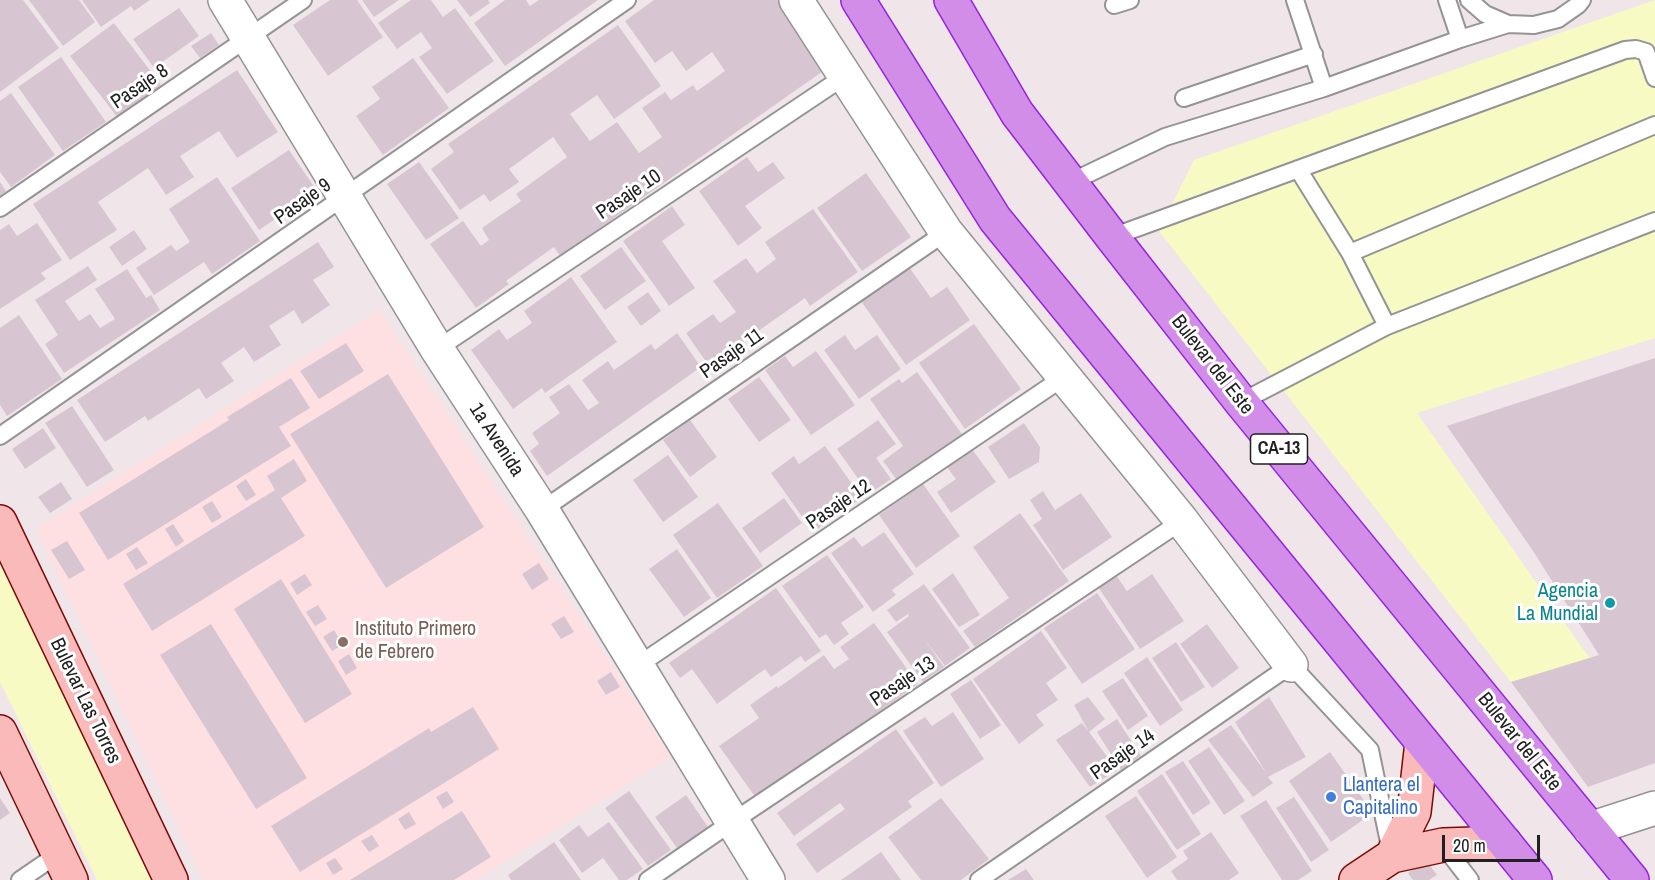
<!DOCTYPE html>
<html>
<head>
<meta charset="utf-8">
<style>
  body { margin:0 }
  #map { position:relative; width:1655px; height:880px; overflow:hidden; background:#f0e6ea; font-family:"Archivo Narrow",sans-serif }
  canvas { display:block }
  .scale { position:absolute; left:1442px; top:835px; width:98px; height:27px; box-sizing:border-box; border:3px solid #202020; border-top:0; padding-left:8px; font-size:18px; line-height:21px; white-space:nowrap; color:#202020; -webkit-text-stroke:4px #fff; paint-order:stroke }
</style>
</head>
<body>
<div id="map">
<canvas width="1655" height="880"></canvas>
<div class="scale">20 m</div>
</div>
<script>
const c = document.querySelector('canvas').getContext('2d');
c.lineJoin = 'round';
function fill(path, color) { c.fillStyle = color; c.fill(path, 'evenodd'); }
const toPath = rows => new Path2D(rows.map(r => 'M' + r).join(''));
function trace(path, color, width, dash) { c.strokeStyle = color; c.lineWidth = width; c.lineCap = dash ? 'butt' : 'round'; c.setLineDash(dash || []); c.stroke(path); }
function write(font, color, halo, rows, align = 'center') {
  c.font = font + ' "Archivo Narrow",sans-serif'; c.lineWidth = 6; c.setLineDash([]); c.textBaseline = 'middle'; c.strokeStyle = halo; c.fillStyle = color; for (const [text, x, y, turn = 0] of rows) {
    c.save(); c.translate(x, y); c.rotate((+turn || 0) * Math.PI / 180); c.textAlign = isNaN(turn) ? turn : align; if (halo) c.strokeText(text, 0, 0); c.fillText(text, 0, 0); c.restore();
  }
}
fill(toPath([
  [379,310,671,756,476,880,204,880,36,529]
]), '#ffe0e2');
fill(toPath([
  [1655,0,1655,338,1417,413,1590,659,1511,682,1159,231,1194,160],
  [0,563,151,880,97,880,0,682]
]), '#f8fac3');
fill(toPath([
  [0,0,23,0,59,48,0,92],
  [29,0,79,0,95,22,63,46],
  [82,0,150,0,134,11,131,6,101,27],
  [330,0,357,0,383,37,328,76,293,25],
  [362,0,399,0,374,17],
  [411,0,431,0,443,17,455,8,494,61,447,94,419,57,432,48,421,32,397,49,378,23],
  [457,0,488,0,490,3,470,17],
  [505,0,526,0,530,6,539,0,598,0,505,66,474,23],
  [654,0,777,0,826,69,560,256,554,247,506,281,509,284,476,308,430,244,463,221,481,246,489,240,482,228,521,201,516,194,567,157,553,137,509,169,519,182,490,202,484,194,460,210,431,169,454,152,448,144,618,25,661,86,614,119,597,95,570,114,590,141,617,122,639,153,662,137,642,108,665,92,671,100,693,85,697,91,725,71,712,52,686,71,672,51,655,63,625,21],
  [179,8,199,36,154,68,133,39],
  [114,23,161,85,118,118,70,56],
  [211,33,219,45,200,58,191,46],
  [61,57,106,122,63,151,18,87],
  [413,58,449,108,383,155,356,116,380,99,372,87],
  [237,70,278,132,237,158,219,131,180,156,194,177,166,195,148,168,98,202,117,230,70,260,33,204],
  [11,93,55,155,11,187,0,172,0,101],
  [289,150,317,191,259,230,231,188],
  [747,157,758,172,773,162,785,178,745,206,762,228,738,246,699,191],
  [419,162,459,218,426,240,387,184],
  [866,173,911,237,862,271,817,208],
  [217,177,260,241,212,274,204,262,154,295,136,268,171,245,176,251,190,242,169,209],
  [0,182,6,191,0,196],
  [672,206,685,225,662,241,695,288,669,306,623,241],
  [813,209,858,272,810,306,805,298,709,366,686,333,713,314,720,323,736,312,713,281,746,258,757,273,776,259,765,242],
  [37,223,62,260,41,273,46,279,0,309,0,230,9,224,17,236],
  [134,230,147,249,122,266,109,247],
  [318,242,334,267,313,280,330,305,302,324,294,310,269,326,281,345,254,362,244,347,221,363,234,381,206,399,199,388,148,421,145,416,105,442,77,400],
  [621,247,646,281,605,310,580,276],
  [88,266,97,280,65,301,79,321,90,314,100,328,115,319,95,289,127,269,146,298,151,295,160,310,64,373,45,344,58,335,35,300],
  [909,267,931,298,947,287,970,320,906,365,861,301],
  [571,277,617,342,545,393,542,388,513,409,471,350,499,329,507,340,532,323,524,311],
  [648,292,661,311,641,326,627,307],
  [19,315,62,379,7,416,0,405,0,328],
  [974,324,1021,389,965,429,919,363],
  [677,333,701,367,547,476,530,451,539,444,532,433,560,413,549,397,569,384,588,410,599,403,582,380,608,361,614,370,651,344,655,350],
  [845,335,855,350,877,335,901,369,859,399,824,350],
  [346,343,364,371,319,399,300,371],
  [816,351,855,405,811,435,765,370,785,356,793,367],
  [1655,358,1655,763,1588,787,1511,682,1599,655,1533,551,1447,426],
  [917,372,964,437,899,483,883,461,903,446,870,399,899,379,902,383],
  [388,374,484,527,386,588,290,434],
  [759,377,791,420,759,442,728,399],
  [291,378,310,408,279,427,291,446,108,560,79,513,229,420,227,417],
  [72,406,114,470,87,487,45,423],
  [690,420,717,457,690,477,663,440],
  [878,420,896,444,876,458,891,479,869,494,837,449],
  [1024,423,1040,447,1039,462,1009,479,988,447],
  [43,428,56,448,25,469,12,449],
  [825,446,862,498,813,532,771,473,794,456,799,464],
  [972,449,996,482,951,513,937,492,956,479,947,467],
  [668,455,698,497,663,522,633,480],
  [294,459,307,481,281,498,305,536,152,631,123,584,275,490,267,476],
  [246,479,256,495,246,501,236,486],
  [61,482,72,499,50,513,38,497],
  [923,484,960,536,916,568,879,515],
  [1043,491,1055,510,1081,493,1112,537,1063,570,1033,525,1042,519,1030,500],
  [784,498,802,523,760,553,742,528],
  [212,501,222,517,212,523,202,507],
  [718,503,763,566,717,598,673,535],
  [1020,513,1069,581,975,647,963,631,1009,598,973,547],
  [173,524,184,541,176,547,165,529],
  [884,532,914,574,892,590,896,595,873,612,831,553,854,537,862,547],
  [67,541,85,570,69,579,51,550],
  [137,547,148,563,136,570,126,554],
  [677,549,711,598,684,617,649,569],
  [827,555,864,607,841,623,849,634,834,645,826,634,819,638,782,586],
  [539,563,549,579,532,590,522,574],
  [953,573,980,615,959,627,932,589],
  [305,574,312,585,297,595,290,583],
  [1152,574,1184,621,1140,649,1098,587,1116,575,1127,591],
  [281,579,352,694,305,723,234,609],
  [924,584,970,648,945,666,924,639,944,667,923,682,887,632,909,616,908,614,896,622,887,610],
  [776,588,821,651,805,662,801,656,771,677,765,669,717,704,692,669,680,678,669,663],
  [1097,593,1135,649,1082,684,1044,628],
  [318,605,327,619,315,626,306,612],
  [564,616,574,632,561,639,551,624],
  [874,623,918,684,756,798,719,746,759,718,750,705,777,686,778,688,824,655,834,669,849,659,840,647],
  [211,624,307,778,256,809,160,655],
  [1207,624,1239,668,1212,688,1180,644],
  [334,630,343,645,332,651,323,637],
  [1041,631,1067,668,1046,683,1058,700,1036,715,1044,725,1019,744,973,679],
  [1176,642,1205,687,1181,702,1152,658],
  [349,654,357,668,346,675,338,661],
  [1147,657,1183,710,1160,726,1124,673],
  [611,672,620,687,606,695,597,681],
  [1123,678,1148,716,1128,730,1102,691],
  [971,680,1001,725,980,739,950,694],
  [1088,697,1105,719,1089,732,1117,770,1090,787,1056,740,1082,723,1089,732,1074,705],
  [1269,697,1306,757,1268,777,1273,783,1253,797,1208,740,1231,725,1267,774,1235,722],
  [473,707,499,749,300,872,271,826,429,728,431,732],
  [953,712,984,759,941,787,903,731,925,717,932,726],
  [1117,719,1141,756,1121,770,1097,732],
  [896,729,934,783,908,801,912,807,817,873,796,844,845,809,840,803,794,836,777,813],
  [1209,747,1245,801,1224,815,1188,761],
  [1330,752,1373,813,1331,842,1289,781],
  [1183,761,1211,803,1193,815,1165,772],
  [1162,774,1201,834,1177,850,1137,791],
  [447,791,454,802,443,809,436,797],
  [629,791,671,850,648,866,605,808],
  [686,795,708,827,677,848,655,817],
  [1136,796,1177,857,1147,878,1105,816],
  [1294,797,1329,850,1311,862,1276,808],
  [0,798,10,813,0,820],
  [941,798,989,859,961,880,921,880,888,837],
  [1266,800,1312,871,1298,880,1282,880,1240,816],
  [462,811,491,857,454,880,350,880],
  [409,812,416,824,405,830,398,819],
  [609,822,643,869,627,880,619,880,603,858,582,873,559,840,579,825,588,837],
  [1211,832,1239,873,1229,880,1177,880,1171,871,1188,859,1183,851],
  [372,835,379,846,369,852,361,841],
  [554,842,581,880,511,880,508,875],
  [881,852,901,880,841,880],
  [335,858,343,869,333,875,326,863],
  [1426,860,1437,875,1429,880,1413,880,1408,873],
  [1026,869,1034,880,1008,880]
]), '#d7c6d1');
const lane = toPath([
  [1295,0,1324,88],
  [1447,0,1460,39],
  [1469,0,1485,14,1508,24,1534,25,1558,19,1578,5,1582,0],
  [1114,5,1130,0],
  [1184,98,1314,54],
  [1298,169,1350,253,1387,326],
  [1071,182,1165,137,1324,88,1460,39,1508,24],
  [0,208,303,0],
  [1112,237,1625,50,1636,49,1646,52,1655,78],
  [1350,253,1655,125],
  [437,349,845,76],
  [1241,402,1387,326,1655,221],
  [0,436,627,0],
  [542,510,946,232],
  [637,666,1064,377],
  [1443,845,1470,880],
  [20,880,58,854],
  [648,880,732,822,1182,521],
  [979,880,1291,665,1370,750,1391,852]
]);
const street = toPath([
  [225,0,437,349,542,510,768,880],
  [796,0,946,232,1182,521,1291,665],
  [1590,829,1655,808]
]);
const secondary = toPath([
  [0,522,171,880],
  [0,732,71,880],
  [1392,856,1414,812,1422,742],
  [1356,880,1392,856,1443,845,1505,843]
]);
const highway = toPath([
  [858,0,995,219,1535,880],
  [951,0,1017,113,1112,237,1241,402,1632,880]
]);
trace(lane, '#949494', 20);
trace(street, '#949494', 36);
trace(secondary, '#7a0b04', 36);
trace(highway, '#9424dd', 36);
trace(lane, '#fff', 16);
trace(street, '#fff', 33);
trace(secondary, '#fababa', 33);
trace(highway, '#d28de8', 33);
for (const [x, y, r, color] of [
  [1610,603,6,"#0f9aa8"],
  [343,642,6,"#8d6e63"],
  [1331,797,6,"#3f7fe0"]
]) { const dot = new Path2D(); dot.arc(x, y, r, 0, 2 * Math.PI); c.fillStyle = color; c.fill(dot); trace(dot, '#fff', 2); }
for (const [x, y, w] of [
  [1279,449,57]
]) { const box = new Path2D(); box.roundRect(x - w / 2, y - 15, w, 30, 4.5); c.fillStyle = '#fff'; c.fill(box); trace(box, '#202020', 1.5); }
write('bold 18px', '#202020', null, [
  ["CA-13",1279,449]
]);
write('20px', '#202020', '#fff', [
  ["Pasaje 8",140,87,-34],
  ["Pasaje 10",629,195,-34],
  ["Pasaje 9",303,202,-35],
  ["Pasaje 11",732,354,-35],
  ["Bulevar del Este",1212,365,52],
  ["1a Avenida",496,440,57],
  ["Pasaje 12",839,505,-34],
  ["Pasaje 13",903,682,-34],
  ["Bulevar Las Torres",85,701,64],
  ["Bulevar del Este",1519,742,51],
  ["Pasaje 14",1123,755,-35]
]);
write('20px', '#0d838f', '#fff', [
  ["Agencia",1598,592],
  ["La Mundial",1598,615]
], 'right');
write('20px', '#785e54', '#fff', [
  ["Instituto Primero",355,630],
  ["de Febrero",355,653]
], 'left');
write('20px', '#366cbe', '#fff', [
  ["Llantera el",1343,786],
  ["Capitalino",1343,809]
], 'left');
</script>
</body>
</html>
